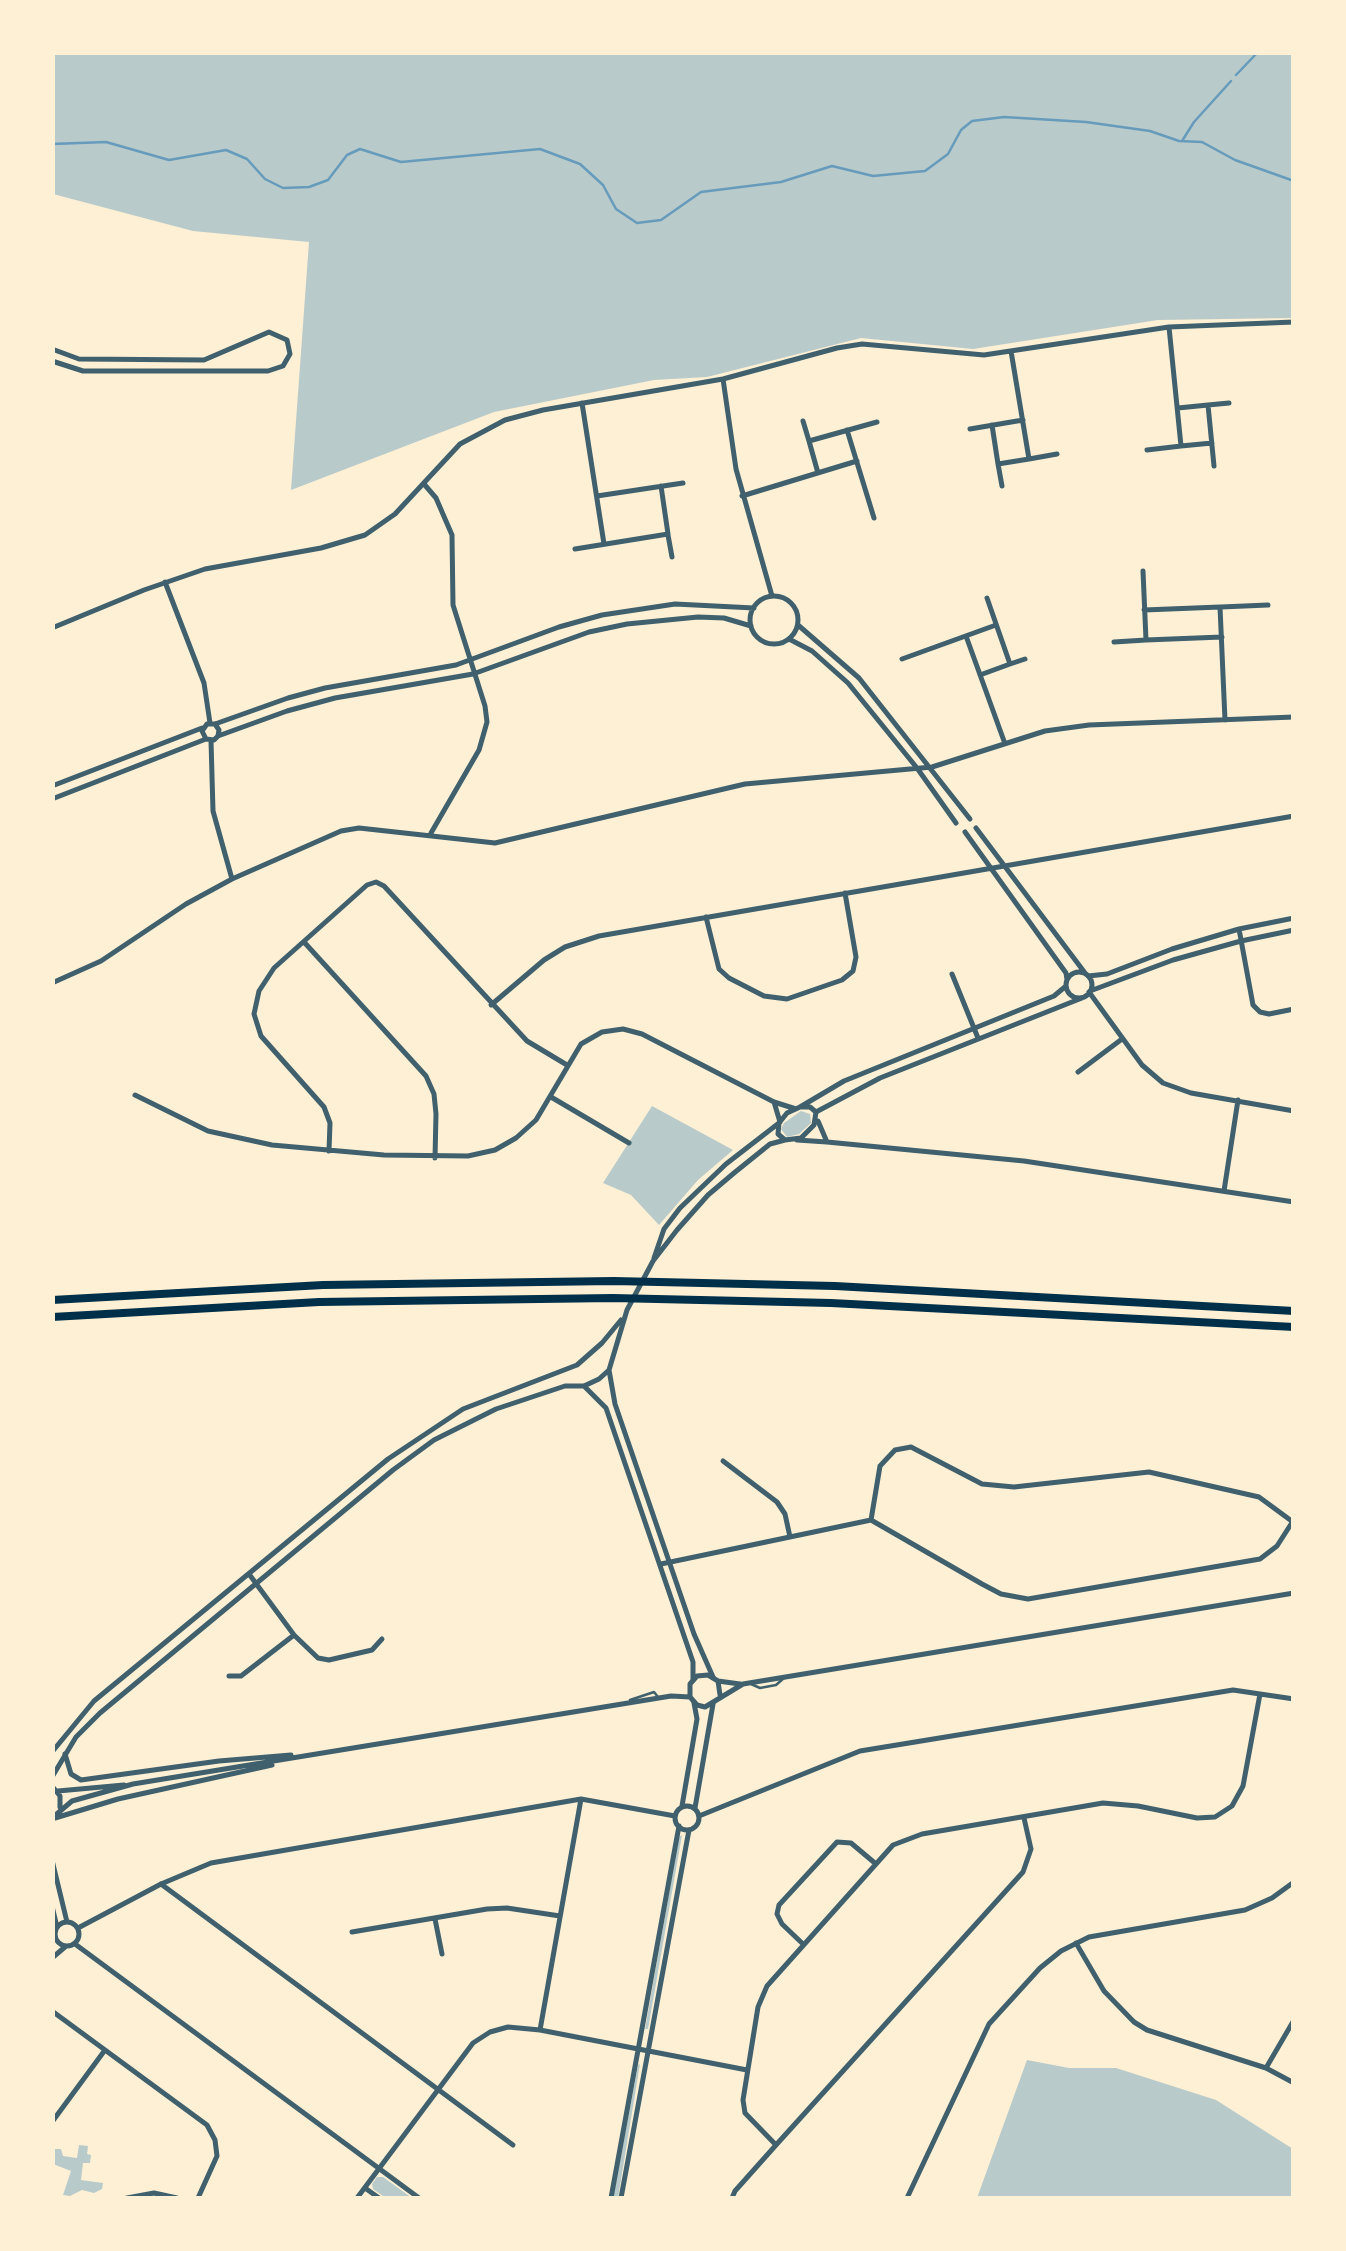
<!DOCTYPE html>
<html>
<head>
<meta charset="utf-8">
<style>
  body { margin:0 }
  #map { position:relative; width:1346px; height:2251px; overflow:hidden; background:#fdf0d5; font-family:"Open Sans",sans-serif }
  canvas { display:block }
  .frame { position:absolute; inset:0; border:55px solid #fdf0d5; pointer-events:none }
</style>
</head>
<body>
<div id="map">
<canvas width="1346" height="2251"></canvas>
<div class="frame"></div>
</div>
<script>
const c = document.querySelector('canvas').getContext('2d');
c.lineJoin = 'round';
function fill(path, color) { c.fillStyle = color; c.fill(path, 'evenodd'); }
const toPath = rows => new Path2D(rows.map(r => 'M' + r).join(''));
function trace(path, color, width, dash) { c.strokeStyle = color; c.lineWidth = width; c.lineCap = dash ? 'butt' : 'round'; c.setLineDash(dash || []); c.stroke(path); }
fill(toPath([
  [52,53,1293,53,1293,318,1158,320,973,349,861,338,707,377,654,380,494,412,291,490,309,242,193,231,53,194],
  [652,1106,733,1150,698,1180,659,1225,631,1195,603,1183],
  [801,1111,810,1114,811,1123,799,1134,787,1137,781,1129,784,1123],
  [682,1835,648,2029,645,2029,679,1837],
  [1027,2060,1069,2068,1116,2068,1216,2100,1293,2149,1293,2198,977,2198],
  [640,2064,618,2198,613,2198,638,2065],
  [79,2145,88,2146,87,2154,91,2155,90,2163,83,2163,81,2180,103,2183,102,2189,94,2193,82,2190,70,2196,63,2195,71,2171,53,2164,53,2149,61,2149,63,2156,77,2158],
  [377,2177,383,2177,412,2198,386,2198,373,2189,372,2184]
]), '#b9caca');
trace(toPath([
  [1236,75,1258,52],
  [1182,141,1194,122,1231,81],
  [52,144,106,142,169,160,226,150,247,159,265,179,283,188,309,187,328,180,347,155,360,149,401,162,540,149,580,164,603,185,616,209,637,223,661,220,701,192,781,182,832,166,873,176,925,171,948,154,961,130,972,121,1004,117,1086,122,1150,131,1179,141,1202,142,1235,160,1294,181]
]), '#669bbc', 2.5);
trace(toPath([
  [751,1684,760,1688,776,1685,784,1678],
  [630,1700,654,1692,658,1697]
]), '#3f606c', 2.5);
trace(toPath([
  [1169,327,1181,446,1212,443],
  [52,349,79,359,204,360,269,332,287,340,290,354,283,366,268,371,83,371,52,361],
  [723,379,736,469,772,596],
  [582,403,604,544],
  [1208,405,1229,403],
  [1178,408,1208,405,1214,466],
  [803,421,809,441],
  [992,425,998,464,1029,459,1011,351],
  [970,429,1023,420],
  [847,430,874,518],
  [1147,450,1181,446],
  [1029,459,1057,454],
  [998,464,1002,486],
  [818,473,809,441,877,422],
  [424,484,436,498,452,535,453,605,485,706,487,722,479,750,431,833],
  [597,496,683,483],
  [742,496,857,461],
  [668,535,672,557],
  [575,549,668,534,661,486],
  [1143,571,1146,640,1222,637],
  [165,582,204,683,210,723],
  '750 620a24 24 0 1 1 48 0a24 24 0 1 1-48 0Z',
  [1221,607,1268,605],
  [1144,610,1220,607,1225,720],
  [798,625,859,678,970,819],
  [52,628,144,590,205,569,321,548,365,535,395,514,460,444,505,420,543,410,723,379,837,348,862,344,984,355,1169,327,1294,322],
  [966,636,1004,741],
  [789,639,812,651,848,683,917,768,956,823],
  [1114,642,1146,640],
  [902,659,996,625],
  [1010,664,1025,659],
  [980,675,1010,664,987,598],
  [215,724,219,730,218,736,214,740,206,739,202,731,207,724,215,724,288,698,325,688,456,665,559,627,602,615,675,604,754,608],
  [218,736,287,711,335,698,473,674,589,632,627,624,698,617,724,618,751,626],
  [211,741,213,811,232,879],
  [52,786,202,728],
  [52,799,206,739],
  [976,828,1085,973],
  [965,832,1066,973,1067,980],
  [706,917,719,969,729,978,764,996,787,999,842,980,853,971,856,957,845,893],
  [1239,929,1253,1005,1260,1012,1269,1014,1294,1009],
  [304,942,426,1076,434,1094,436,1114,435,1158],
  '1066 985a13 13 0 1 1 26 0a13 13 0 1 1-26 0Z',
  [952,974,978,1038],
  [1088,976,1107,974,1172,949,1239,929,1294,918],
  [52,983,101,961,186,904,232,879,341,831,359,828,495,843,745,784,932,767,1045,731,1089,725,1294,717],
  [1090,991,1173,960,1241,941,1294,930],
  [1089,992,1142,1065,1163,1083,1191,1093,1294,1111],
  [491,1005,544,960,565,947,599,936,1294,816],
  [1078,1072,1122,1039],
  [135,1095,208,1131,272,1145,384,1155,468,1156,495,1150,516,1138,536,1120,581,1044,602,1032,623,1029,642,1034,774,1102,796,1109],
  [551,1097,629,1143],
  [774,1102,780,1122],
  [800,1107,844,1081,1054,996,1066,986],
  [800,1107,810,1107,816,1112,814,1125,801,1138,785,1140,778,1134,779,1123,787,1113,800,1107],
  [816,1112,880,1078,1082,998],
  [797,1140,827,1142,818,1121],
  [827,1142,1024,1161,1294,1202],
  [329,1151,330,1123,324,1107,261,1036,254,1014,259,991,274,968,367,885,376,882,384,886,527,1041,567,1065],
  [1224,1191,1238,1100],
  [654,1258,664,1229,680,1208,726,1164,779,1123],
  [609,1370,615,1404,694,1634,713,1677],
  [584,1386,606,1408,693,1662,693,1679],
  [723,1461,777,1502,785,1514,790,1537],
  [871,1520,880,1466,895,1450,911,1447,982,1484,1014,1487,1149,1472,1259,1497,1293,1522],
  [661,1564,871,1520,982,1584,1001,1594,1028,1599,1260,1559,1277,1546,1293,1521],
  [249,1574,294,1635,318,1658,329,1660,372,1650,382,1639],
  [229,1676,241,1676,294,1635],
  [52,1752,94,1701,388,1459,463,1409,577,1365,602,1343,621,1320],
  [52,1777,76,1737,100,1713,393,1470,434,1440,496,1409,565,1386,584,1386,599,1379,609,1370,627,1310,653,1261,677,1230,708,1195,734,1173,770,1144,785,1140],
  '675 1818a12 12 0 1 1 24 0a12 12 0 1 1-24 0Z',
  [682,1806,697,1719,694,1703],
  [695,1808,713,1704],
  [699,1816,860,1751,1233,1690,1294,1699],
  [52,1860,67,1922],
  [161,1884,513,2145],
  [52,1906,57,1927],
  [435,1919,442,1954],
  '55 1934a12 12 0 1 1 24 0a12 12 0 1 1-24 0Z',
  [78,1928,161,1884,211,1863,581,1799,675,1816],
  [352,1932,487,1909,507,1908,560,1916],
  [1076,1943,1104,1991,1134,2022,1147,2030,1266,2068,1294,2083],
  [75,1944,419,2198],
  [803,1944,782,1924,777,1914,779,1905,837,1842,851,1843,876,1864],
  [52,1958,65,1947],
  [52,2011,207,2125,215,2140,217,2156,198,2198],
  [540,2030,581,1799],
  [1266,2068,1294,2020],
  [52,2122,105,2050],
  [776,2145,745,2113,743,2100,758,2007,767,1986,893,1845,922,1834,1103,1803,1138,1806,1197,1818,1215,1817,1232,1806,1243,1786,1260,1694],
  [365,2188,379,2198],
  [127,2198,154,2193,177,2198],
  [357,2198,473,2043,490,2032,508,2027,540,2030,747,2070],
  [611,2198,679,1826],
  [621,2198,689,1830],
  [732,2198,735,2191,776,2145,1023,1872,1031,1849,1024,1818],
  [907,2198,989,2024,1040,1968,1061,1951,1089,1937,1245,1910,1272,1898,1294,1882]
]), '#3f606c', 5);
trace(toPath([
  [718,1681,740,1684],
  [720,1695,718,1681,708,1675,697,1676,690,1684,690,1697,697,1705,705,1707,743,1684,1294,1593],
  [65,1754,71,1774,81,1780,219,1761,291,1755],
  [52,1786,60,1796,60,1807],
  [58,1791,124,1785],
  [52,1818,72,1801,133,1784,671,1696,690,1697],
  [55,1818,118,1799,272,1765]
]), '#3f606c', 5);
trace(toPath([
  [52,1300,323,1285,614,1281,835,1286,1294,1311],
  [52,1317,319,1302,613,1298,831,1303,1294,1327]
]), '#003049', 8);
</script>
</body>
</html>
